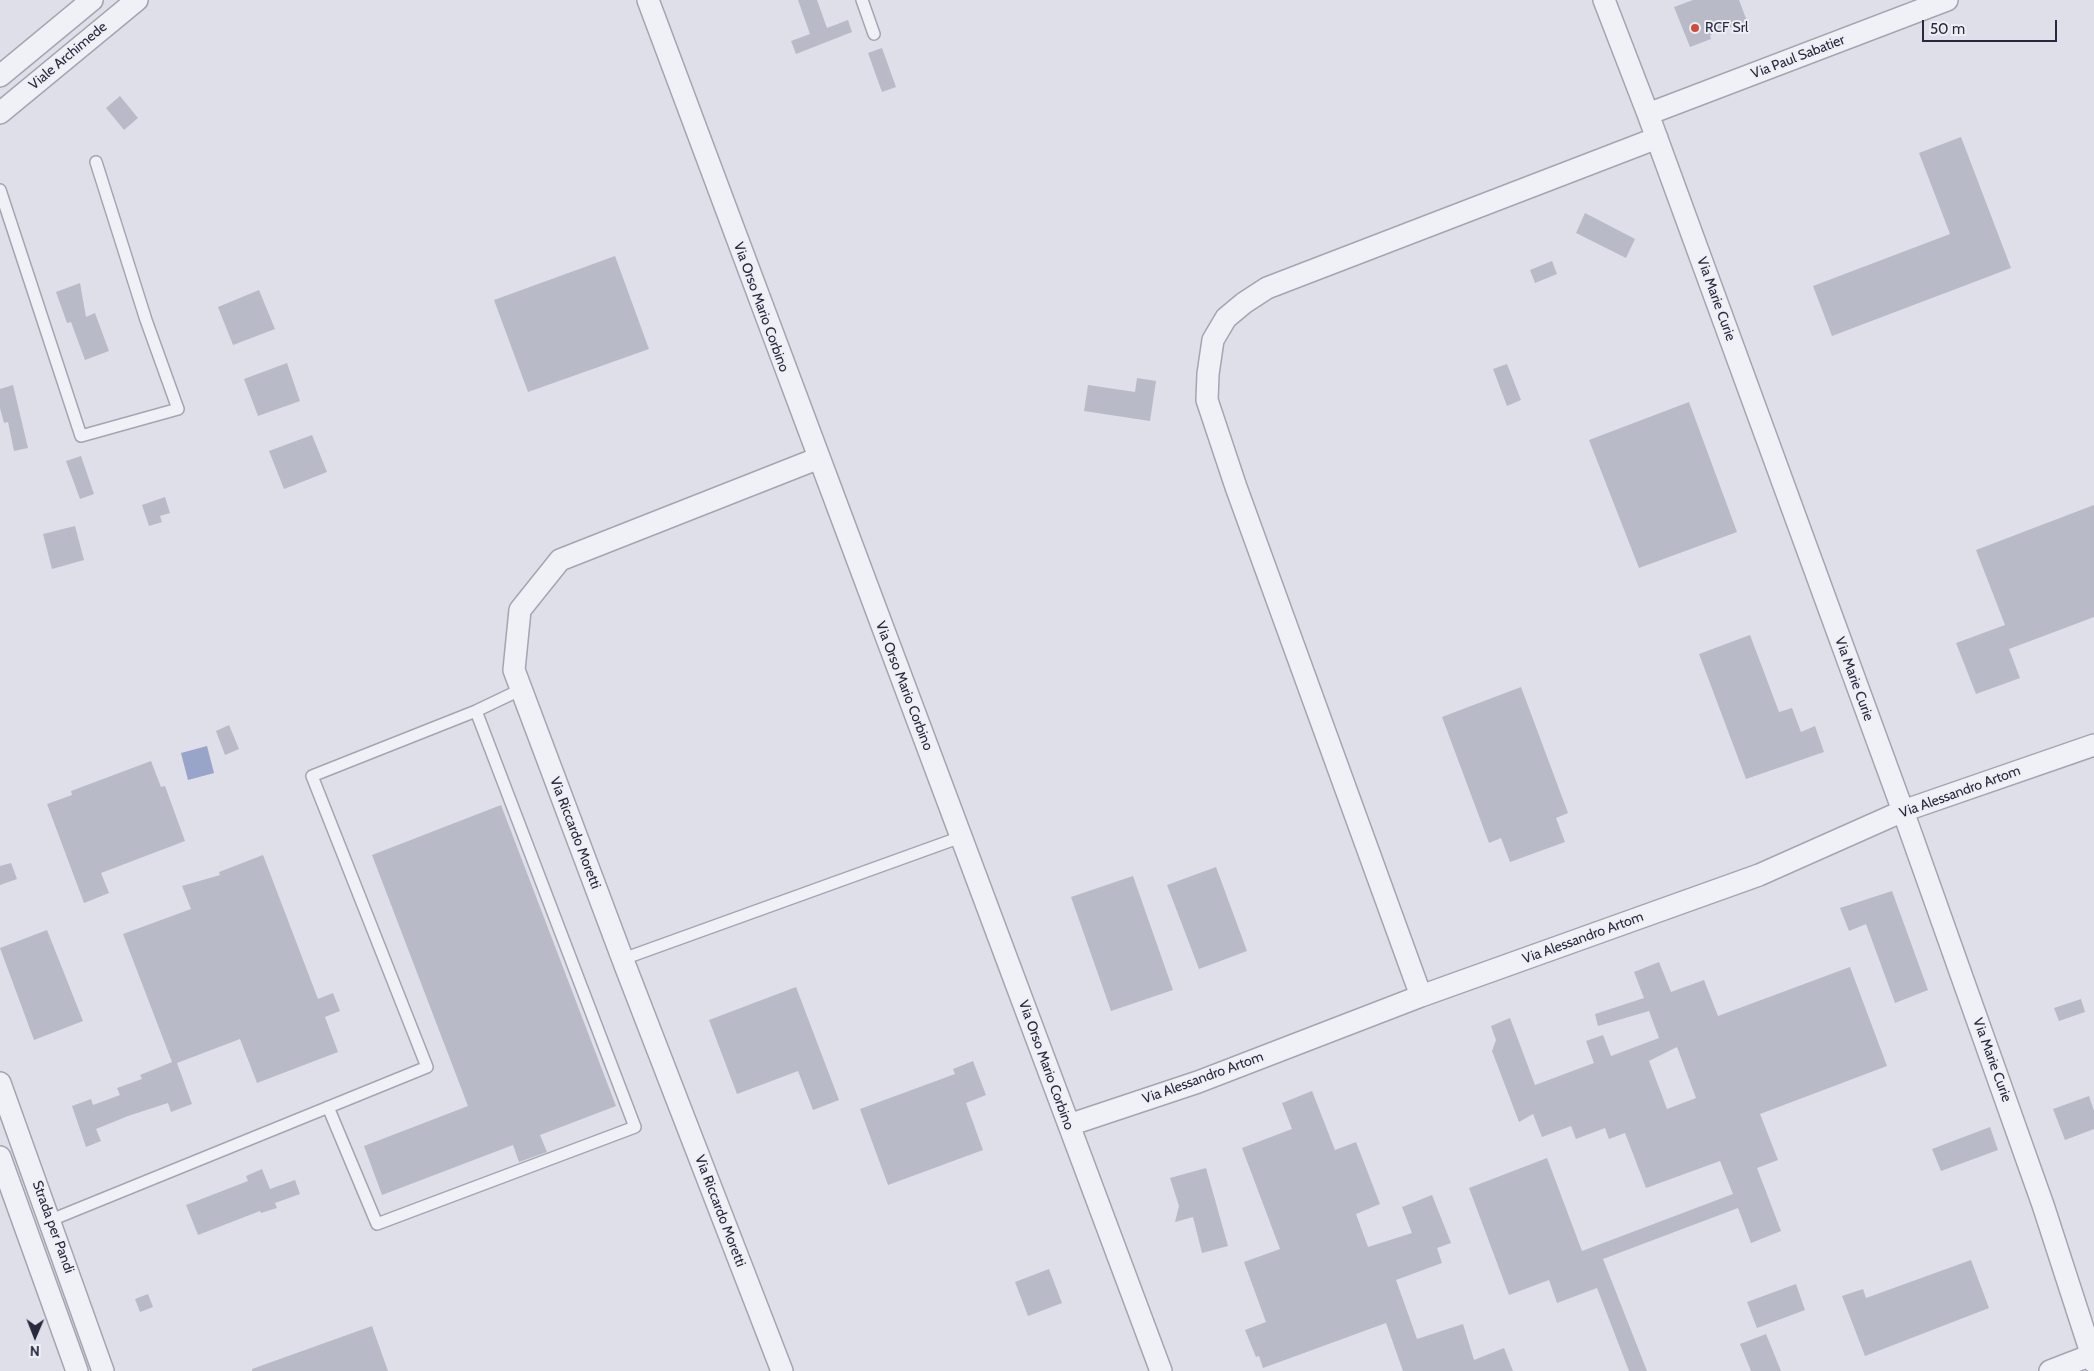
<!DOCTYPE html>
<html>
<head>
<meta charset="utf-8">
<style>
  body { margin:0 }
  #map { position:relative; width:2094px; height:1371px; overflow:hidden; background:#dedfe8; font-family:Cabin,sans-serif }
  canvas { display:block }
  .north { position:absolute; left:10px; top:1311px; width:50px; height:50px; -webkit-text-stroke:4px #edeff5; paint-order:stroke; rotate:181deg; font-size:14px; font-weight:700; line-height:20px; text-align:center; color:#272a3e }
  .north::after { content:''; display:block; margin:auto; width:18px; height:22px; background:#272a3e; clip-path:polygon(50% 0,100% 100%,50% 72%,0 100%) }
  .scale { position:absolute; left:1922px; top:20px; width:135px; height:22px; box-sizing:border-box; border:2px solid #272a3e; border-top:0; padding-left:6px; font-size:15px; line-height:18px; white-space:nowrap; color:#272a3e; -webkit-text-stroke:4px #edeff5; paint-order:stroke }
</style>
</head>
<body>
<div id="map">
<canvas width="2094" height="1371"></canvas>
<div class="north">N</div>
<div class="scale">50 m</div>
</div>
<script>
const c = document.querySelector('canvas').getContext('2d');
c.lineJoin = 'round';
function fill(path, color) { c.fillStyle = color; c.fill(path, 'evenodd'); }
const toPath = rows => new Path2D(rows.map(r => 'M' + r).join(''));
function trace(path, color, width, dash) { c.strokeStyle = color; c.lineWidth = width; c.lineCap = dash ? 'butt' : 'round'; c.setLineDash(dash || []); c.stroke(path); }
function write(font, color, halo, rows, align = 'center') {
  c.font = font + ' Cabin,sans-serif'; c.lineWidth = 4; c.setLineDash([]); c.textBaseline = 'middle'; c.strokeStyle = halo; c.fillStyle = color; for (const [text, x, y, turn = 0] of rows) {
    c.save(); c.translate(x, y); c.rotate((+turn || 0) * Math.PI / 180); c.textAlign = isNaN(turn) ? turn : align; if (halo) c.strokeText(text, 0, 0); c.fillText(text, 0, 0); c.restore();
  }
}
fill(toPath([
  [207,746,214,773,188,780,181,753]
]), '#98a4c8');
fill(toPath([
  [798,0,817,0,827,28,848,20,852,32,796,54,791,41,810,34],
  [1693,0,1739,0,1747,21,1710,35,1711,39,1690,47,1674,7],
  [882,48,896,87,882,92,868,53],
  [120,96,138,118,124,130,106,108],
  [1961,137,2011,268,1832,336,1813,286,1950,234,1919,153],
  [1585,213,1635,239,1626,258,1576,233],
  [615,256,649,349,528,392,494,300],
  [1552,261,1557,274,1535,283,1530,270],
  [80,283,86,317,95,313,109,351,85,360,71,322,67,323,56,292],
  [259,290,275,329,233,345,218,307],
  [287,363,300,401,258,416,244,379],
  [1507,364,1521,400,1507,406,1493,369],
  [1137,378,1156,381,1150,421,1084,411,1088,385,1135,392],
  [13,385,28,448,14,451,8,422,4,423,0,408,0,389],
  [1689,402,1737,532,1639,568,1589,440],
  [312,435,327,472,284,489,269,451],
  [81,456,94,494,80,499,66,461],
  [165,497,170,513,160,516,162,522,149,526,142,505],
  [2094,505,2094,617,2009,649,2020,678,1976,694,1956,643,2005,625,1976,550],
  [75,526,84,560,52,569,43,534],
  [1750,635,1779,712,1792,708,1801,732,1815,726,1824,752,1746,779,1699,654],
  [1521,687,1568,813,1556,818,1565,842,1510,862,1501,838,1489,843,1442,717],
  [229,725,239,749,225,755,216,731],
  [151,761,161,787,165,786,185,841,101,873,109,893,84,903,47,804,72,795,71,791],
  [501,805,616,1106,540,1135,547,1152,519,1162,513,1145,382,1195,364,1146,468,1106,372,855],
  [263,855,318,999,333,993,340,1011,325,1017,338,1052,257,1083,240,1039,177,1063,192,1104,171,1112,168,1103,128,1116,96,1129,101,1141,86,1147,72,1106,91,1099,93,1105,120,1095,117,1088,142,1079,140,1075,172,1062,123,934,191,909,182,886,220,875,219,872],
  [11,863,17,879,0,885,0,866],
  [1216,867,1247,951,1199,969,1167,885],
  [1133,876,1173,990,1111,1011,1071,897],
  [1892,891,1928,990,1895,1003,1866,924,1849,931,1840,908],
  [47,930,83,1021,34,1040,0,948],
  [1659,962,1671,992,1704,980,1718,1016,1850,967,1887,1066,1760,1114,1778,1160,1757,1168,1781,1231,1751,1243,1738,1208,1603,1259,1647,1371,1629,1371,1597,1288,1557,1303,1549,1280,1509,1295,1469,1188,1547,1158,1582,1251,1733,1194,1720,1161,1646,1188,1625,1133,1609,1139,1605,1128,1576,1139,1571,1126,1542,1137,1533,1114,1519,1122,1492,1051,1496,1040,1491,1026,1510,1018,1535,1085,1594,1063,1586,1041,1603,1035,1611,1056,1659,1038,1649,1011,1598,1026,1595,1014,1644,998,1634,972],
  [1677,1047,1696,1098,1667,1109,1649,1061],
  [796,987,839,1100,813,1110,798,1071,737,1094,709,1020],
  [2081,999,2085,1012,2059,1021,2054,1008],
  [973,1061,986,1095,966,1103,983,1150,888,1185,860,1109,955,1074,953,1069],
  [1312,1091,1335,1150,1356,1142,1380,1204,1356,1214,1368,1247,1412,1233,1402,1207,1432,1195,1451,1243,1437,1248,1442,1263,1396,1280,1417,1339,1463,1324,1474,1360,1504,1348,1513,1371,1403,1371,1386,1323,1263,1368,1259,1356,1256,1357,1245,1330,1266,1322,1244,1262,1280,1249,1242,1148,1292,1129,1282,1103],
  [2089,1096,2094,1111,2094,1129,2065,1140,2053,1109],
  [1990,1127,1998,1150,1941,1171,1932,1149],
  [1206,1168,1228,1246,1202,1253,1193,1217,1175,1222,1179,1206,1170,1178],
  [262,1169,270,1189,295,1180,300,1194,275,1203,277,1208,261,1213,260,1211,198,1235,186,1205,248,1181,246,1176],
  [1971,1260,1989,1308,1865,1356,1842,1296,1863,1289,1866,1298],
  [1049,1269,1062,1303,1028,1316,1015,1282],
  [1796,1284,1805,1310,1757,1328,1747,1302],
  [148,1294,153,1307,140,1312,135,1299],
  [372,1326,388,1371,252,1371,252,1369],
  [1766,1334,1781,1371,1751,1371,1740,1344]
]), '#b8bac7');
const lane = toPath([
  [862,0,874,34],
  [0,190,81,436,178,409,146,320,96,162],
  [623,959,961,837],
  [328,1107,377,1224,635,1127,476,711],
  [51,1220,427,1067,312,776,476,711,522,689]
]);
const street = toPath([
  [648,0,1161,1371],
  [1604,0,1648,114,1903,811,2043,1205,2094,1362],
  [0,76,92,0],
  [0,113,137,0],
  [1648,114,1947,0],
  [1421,996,1236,487,1207,400,1208,374,1213,340,1226,318,1244,303,1267,288,1657,138],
  [0,1083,103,1371],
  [1069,1125,1198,1082,1421,996,1759,875,1903,811,2094,745],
  [0,1157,77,1371],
  [782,1371,626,968,514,670,520,610,560,560,819,458],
  [2050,1371,2094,1354]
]);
trace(lane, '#a3a5b2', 14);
trace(street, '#a3a5b2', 24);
trace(lane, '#f0f1f6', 11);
trace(street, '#f0f1f6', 21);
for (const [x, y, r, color] of [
  [1695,28,5,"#cf4b40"]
]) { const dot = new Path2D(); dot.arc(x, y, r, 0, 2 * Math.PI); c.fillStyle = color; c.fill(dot); trace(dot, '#edeff5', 2); }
write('14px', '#272a3e', '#edeff5', [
  ["RCF Srl",1705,28]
], 'left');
write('14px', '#272a3e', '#edeff5', [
  ["Viale Archimede",68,56,-40],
  ["Via Paul Sabatier",1798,57,-21],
  ["Via Marie Curie",1716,299,70],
  ["Via Orso Mario Corbino",761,307,70],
  ["Via Marie Curie",1854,679,70],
  ["Via Orso Mario Corbino",904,686,69],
  ["Via Alessandro Artom",1960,792,-20],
  ["Via Riccardo Moretti",575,833,69],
  ["Via Alessandro Artom",1583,938,-20],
  ["Via Marie Curie",1992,1060,70],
  ["Via Orso Mario Corbino",1046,1065,70],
  ["Via Alessandro Artom",1203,1078,-20],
  ["Via Riccardo Moretti",720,1211,69],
  ["Strada per Pandi",53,1227,70]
]);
</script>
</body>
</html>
